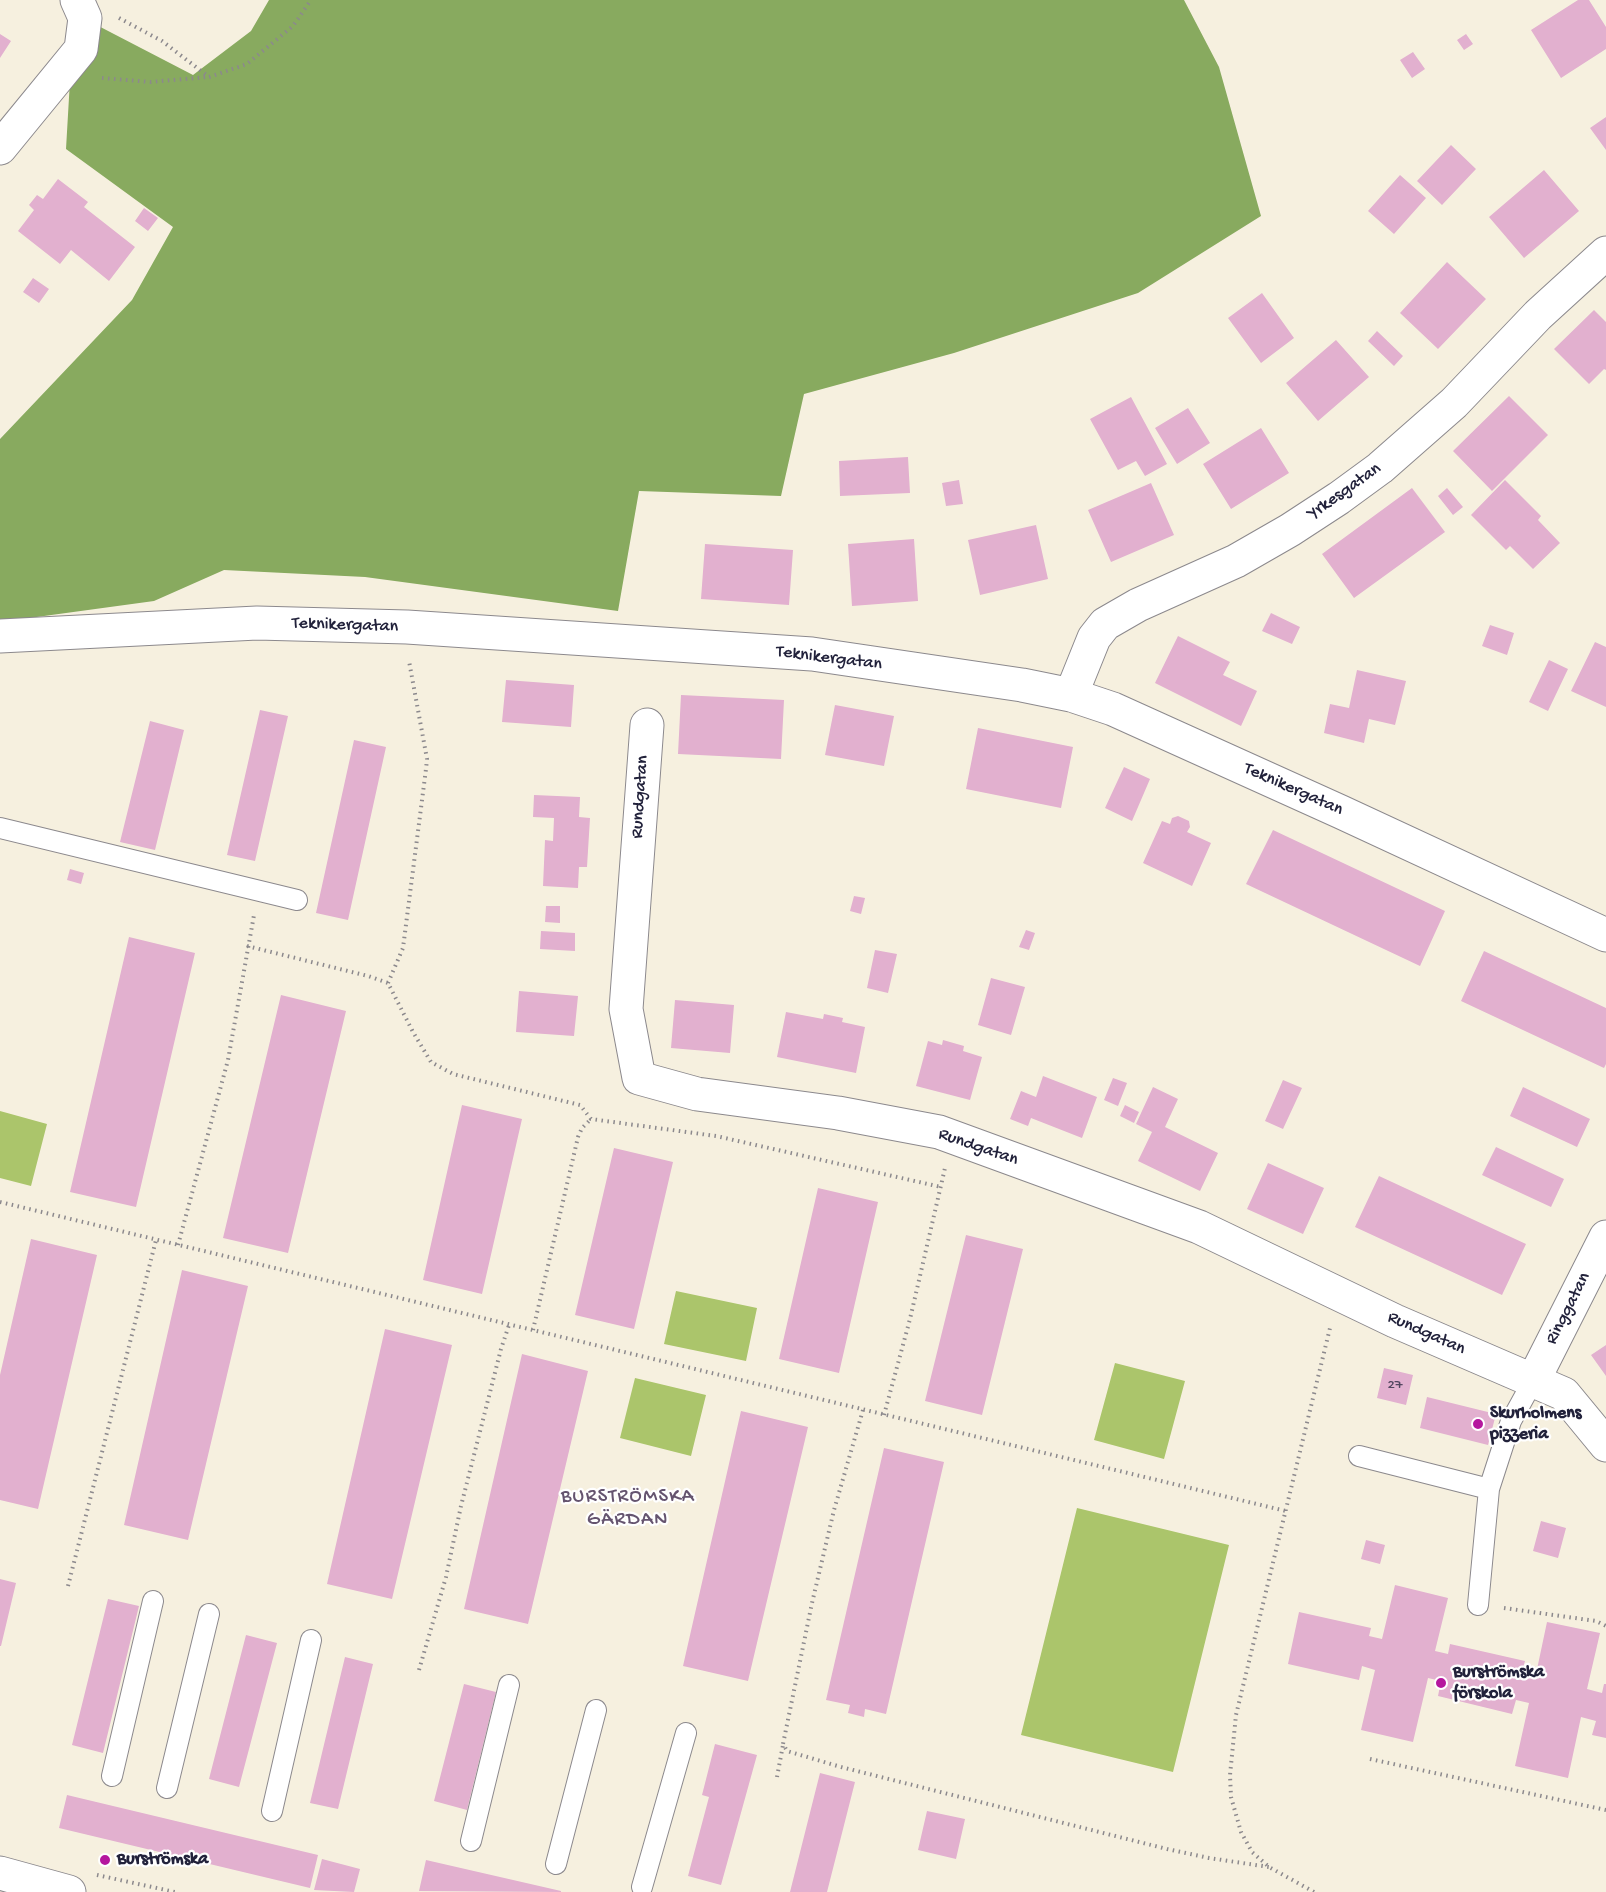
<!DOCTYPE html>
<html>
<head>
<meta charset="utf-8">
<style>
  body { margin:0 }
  canvas { display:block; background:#f6f0df }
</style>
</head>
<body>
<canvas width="1606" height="1892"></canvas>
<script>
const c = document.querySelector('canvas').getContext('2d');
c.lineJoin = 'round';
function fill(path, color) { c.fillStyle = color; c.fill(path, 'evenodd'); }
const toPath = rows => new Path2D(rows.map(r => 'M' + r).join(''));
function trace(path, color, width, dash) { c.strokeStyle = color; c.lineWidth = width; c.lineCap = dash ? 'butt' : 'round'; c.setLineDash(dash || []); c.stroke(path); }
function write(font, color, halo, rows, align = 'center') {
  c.font = font + ' "Gochi Hand",sans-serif'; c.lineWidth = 4.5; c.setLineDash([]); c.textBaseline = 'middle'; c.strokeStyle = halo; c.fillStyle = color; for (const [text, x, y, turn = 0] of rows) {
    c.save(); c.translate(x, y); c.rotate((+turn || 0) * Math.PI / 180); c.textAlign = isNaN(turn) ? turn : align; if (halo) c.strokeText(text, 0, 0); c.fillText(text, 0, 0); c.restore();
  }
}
fill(toPath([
  [0,1111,47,1124,31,1186,0,1178],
  [676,1291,757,1308,746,1361,664,1344],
  [1115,1363,1185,1381,1164,1459,1094,1440],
  [635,1378,706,1395,691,1456,620,1438],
  [1077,1508,1229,1545,1173,1772,1021,1735]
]), '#abc56b');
fill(toPath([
  [269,0,1184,0,1219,67,1261,216,1138,293,954,353,804,394,781,496,639,491,618,611,365,577,224,570,154,601,0,622,0,439,132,300,173,227,66,149,71,63,85,19,193,75,251,31]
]), '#88aa5f');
fill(toPath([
  [1578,0,1589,0,1606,27,1606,49,1561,78,1531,30],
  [0,34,11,41,0,58],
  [1466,34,1473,44,1464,50,1457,40],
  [1413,52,1425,69,1412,78,1400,60],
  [1606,117,1606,150,1590,128],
  [1451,145,1476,169,1442,205,1417,181],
  [1544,170,1579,211,1524,258,1489,217],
  [1400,175,1426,198,1394,234,1368,211],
  [58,179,88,202,84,207,135,247,109,281,71,250,60,264,18,231,34,210,29,205,37,195,43,199],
  [144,208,158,218,148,231,135,221],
  [1447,262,1486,299,1438,349,1400,313],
  [33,278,49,289,39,303,23,292],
  [1262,293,1294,338,1261,363,1228,318],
  [1594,310,1606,322,1606,370,1604,369,1589,384,1554,349],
  [1377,331,1403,356,1394,366,1368,341],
  [1336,340,1369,377,1318,421,1286,383],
  [1509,396,1548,435,1492,491,1453,451],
  [1131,397,1167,464,1145,476,1136,461,1118,470,1090,419],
  [1188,408,1210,443,1177,464,1155,428],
  [1261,428,1289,473,1231,509,1203,464],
  [908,457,910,493,840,496,839,461],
  [959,480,963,504,946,506,942,483],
  [1505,480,1541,516,1538,520,1560,543,1533,569,1510,546,1506,550,1471,515],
  [1151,483,1174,535,1111,562,1088,510],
  [1412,488,1445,532,1354,598,1322,554],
  [1447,488,1463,507,1453,515,1438,496],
  [1036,525,1048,579,980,595,968,540],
  [914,539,918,601,852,606,848,544],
  [705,544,793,550,789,605,701,599],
  [1271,613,1300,627,1292,644,1262,631],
  [1490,625,1514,633,1507,655,1482,646],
  [1178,636,1230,662,1223,675,1257,691,1241,726,1155,683],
  [1595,642,1606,647,1606,707,1571,691],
  [1549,660,1568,669,1548,711,1529,702],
  [1357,670,1406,681,1395,725,1369,719,1364,743,1324,733,1330,704,1349,708],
  [506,680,574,685,571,727,502,722],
  [681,695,784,700,781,759,678,754],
  [835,705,894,716,884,766,825,755],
  [260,710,288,716,255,861,227,855],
  [150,721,184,730,155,850,120,842],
  [978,728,1073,747,1061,808,966,789],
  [354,740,386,747,348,920,316,913],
  [1124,767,1150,779,1132,821,1105,808],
  [534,795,580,797,579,817,590,818,587,867,579,867,578,888,543,886,545,840,553,841,554,818,533,817],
  [1178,816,1189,821,1190,827,1187,832,1211,843,1192,886,1143,863,1162,821,1170,824,1172,818],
  [1273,830,1445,911,1420,966,1246,884],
  [70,869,84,873,81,884,67,880],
  [854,896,865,898,861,914,850,911],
  [546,906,560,906,560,923,545,922],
  [1026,930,1035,933,1029,950,1019,947],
  [541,931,575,933,575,951,540,949],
  [129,937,195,953,136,1207,70,1192],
  [875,950,897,954,888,993,867,988],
  [1484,951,1606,1008,1606,1064,1604,1068,1461,1001],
  [991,978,1025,987,1011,1035,978,1025],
  [519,991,578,996,574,1036,516,1032],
  [281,995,346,1011,288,1253,223,1238],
  [675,1000,734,1005,730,1053,671,1048],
  [786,1012,823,1019,824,1014,843,1018,842,1022,865,1027,856,1073,777,1057],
  [943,1040,964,1046,963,1051,982,1057,970,1100,916,1086,928,1041,942,1045],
  [1043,1076,1097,1097,1082,1138,1031,1118,1028,1126,1010,1119,1021,1091,1036,1097],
  [1113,1078,1127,1083,1118,1106,1104,1100],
  [1283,1080,1302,1088,1283,1129,1265,1121],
  [1153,1087,1178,1099,1165,1127,1218,1153,1200,1191,1138,1161,1152,1132,1136,1124],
  [1523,1087,1590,1119,1577,1147,1510,1116],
  [462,1105,522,1119,482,1294,423,1280],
  [1125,1105,1139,1112,1134,1123,1120,1116],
  [1496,1147,1564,1179,1551,1207,1482,1175],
  [614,1148,673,1162,634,1329,575,1315],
  [1268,1163,1324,1188,1303,1234,1247,1209],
  [1379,1176,1526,1244,1502,1295,1355,1227],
  [818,1188,878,1202,839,1373,779,1359],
  [966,1235,1023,1249,982,1415,925,1401],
  [31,1239,97,1255,38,1509,0,1500,0,1375],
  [182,1270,248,1286,188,1540,124,1525],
  [385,1329,452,1345,392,1599,327,1584],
  [1606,1345,1606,1376,1591,1355],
  [522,1354,588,1371,528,1624,464,1609],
  [1384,1368,1413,1375,1406,1405,1377,1398],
  [1427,1397,1496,1414,1488,1445,1420,1428],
  [741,1411,808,1427,748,1681,683,1666],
  [884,1448,944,1462,886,1714,865,1709,864,1717,848,1713,850,1705,826,1700],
  [1541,1521,1566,1528,1558,1558,1533,1551],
  [1366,1540,1385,1545,1380,1564,1361,1559],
  [0,1579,16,1583,1,1646,0,1646],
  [1395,1585,1448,1598,1435,1651,1448,1654,1450,1644,1525,1661,1522,1671,1536,1674,1547,1622,1600,1633,1587,1689,1602,1693,1604,1684,1606,1684,1606,1738,1592,1735,1596,1721,1581,1717,1568,1778,1515,1766,1529,1703,1516,1700,1512,1714,1438,1696,1441,1681,1428,1678,1413,1742,1361,1730,1375,1670,1362,1666,1359,1680,1288,1664,1299,1612,1371,1628,1369,1636,1382,1639],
  [108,1599,139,1606,103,1753,72,1745],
  [246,1635,277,1643,239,1787,209,1779],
  [345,1657,373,1664,338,1809,310,1803],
  [464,1684,496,1692,467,1810,434,1801],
  [715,1744,757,1755,721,1885,688,1876,709,1797,702,1795],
  [820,1773,855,1782,827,1892,790,1892],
  [67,1795,318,1855,310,1888,59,1828],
  [927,1811,965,1819,956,1859,918,1850],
  [322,1859,360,1869,354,1892,314,1890],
  [426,1860,561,1891,561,1892,419,1891]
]), '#e2b0cf');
const lane = toPath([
  [0,828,297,900],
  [1359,1456,1489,1489,1511,1421,1533,1381],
  [1478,1605,1489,1489],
  [112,1776,153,1601],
  [167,1788,209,1614],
  [272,1811,311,1640],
  [471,1841,509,1685],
  [556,1864,596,1710],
  [642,1887,686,1733]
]);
const street = toPath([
  [0,148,81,49,85,18,77,0],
  [0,636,257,623,407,627,812,654,1022,685,1071,695,1113,709,1341,812,1606,935],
  [1071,695,1094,638,1105,624,1138,605,1236,561,1290,530,1339,498,1380,468,1454,403,1538,315,1606,253],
  [647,725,626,1009,639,1078,697,1094,838,1113,939,1132,1199,1227,1395,1321,1564,1394,1606,1445],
  [1533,1381,1606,1237],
  [0,1873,69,1892]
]);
trace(lane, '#8c898d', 22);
trace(street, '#8c898d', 35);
trace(toPath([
  [119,18,162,41,209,77,247,64,293,26,311,0],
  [102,78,150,82,208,77],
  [247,946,368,976,388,983,413,1032,431,1062,453,1074,580,1105,591,1119,716,1136,941,1187],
  [388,983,403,948,426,769,427,759,409,661],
  [0,1202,1286,1511],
  [178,1245,228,1060,254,915],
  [533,1330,578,1137,582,1128,591,1119],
  [863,1410,834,1510,812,1603,783,1744,787,1751,841,1767,1167,1849,1209,1858,1269,1867],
  [884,1415,910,1319,945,1168],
  [68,1586,156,1240],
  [1504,1608,1596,1621,1606,1626],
  [419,1670,446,1577,461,1506,501,1349,509,1325],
  [1370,1759,1606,1810],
  [777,1777,783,1745],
  [97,1875,175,1892],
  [1314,1892,1269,1867,1252,1852,1241,1832,1231,1797,1230,1775,1236,1715,1330,1328]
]), '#8c898d', 4, [1.5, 4.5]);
trace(lane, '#fff', 20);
trace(street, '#fff', 33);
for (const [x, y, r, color] of [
  [1478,1424,6,"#b5179e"],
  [1441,1683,6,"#b5179e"],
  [105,1860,6,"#b5179e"]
]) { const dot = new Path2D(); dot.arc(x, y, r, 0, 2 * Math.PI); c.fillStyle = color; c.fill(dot); trace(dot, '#fff', 2); }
write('15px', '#524660', null, [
  ["27",1395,1386]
]);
write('18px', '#22223b', '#fff', [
  ["Yrkesgatan",1345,492,-35],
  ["Teknikergatan",345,626,2],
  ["Teknikergatan",829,659,7],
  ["Teknikergatan",1293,790,24],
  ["Rundgatan",641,797,-86],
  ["Rundgatan",978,1148,19],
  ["Ringgatan",1569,1309,-63],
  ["Rundgatan",1426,1334,24]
]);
write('bold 18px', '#22223b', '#fff', [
  ["Skurholmens",1490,1414],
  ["pizzeria",1490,1435],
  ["Burströmska",1453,1673],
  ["förskola",1453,1694],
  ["Burströmska",117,1860]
], 'left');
c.letterSpacing = '1.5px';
write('20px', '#65546f', '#fff', [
  ["BURSTRÖMSKA",628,1498],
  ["GÄRDAN",628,1521]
]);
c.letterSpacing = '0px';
</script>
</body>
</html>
